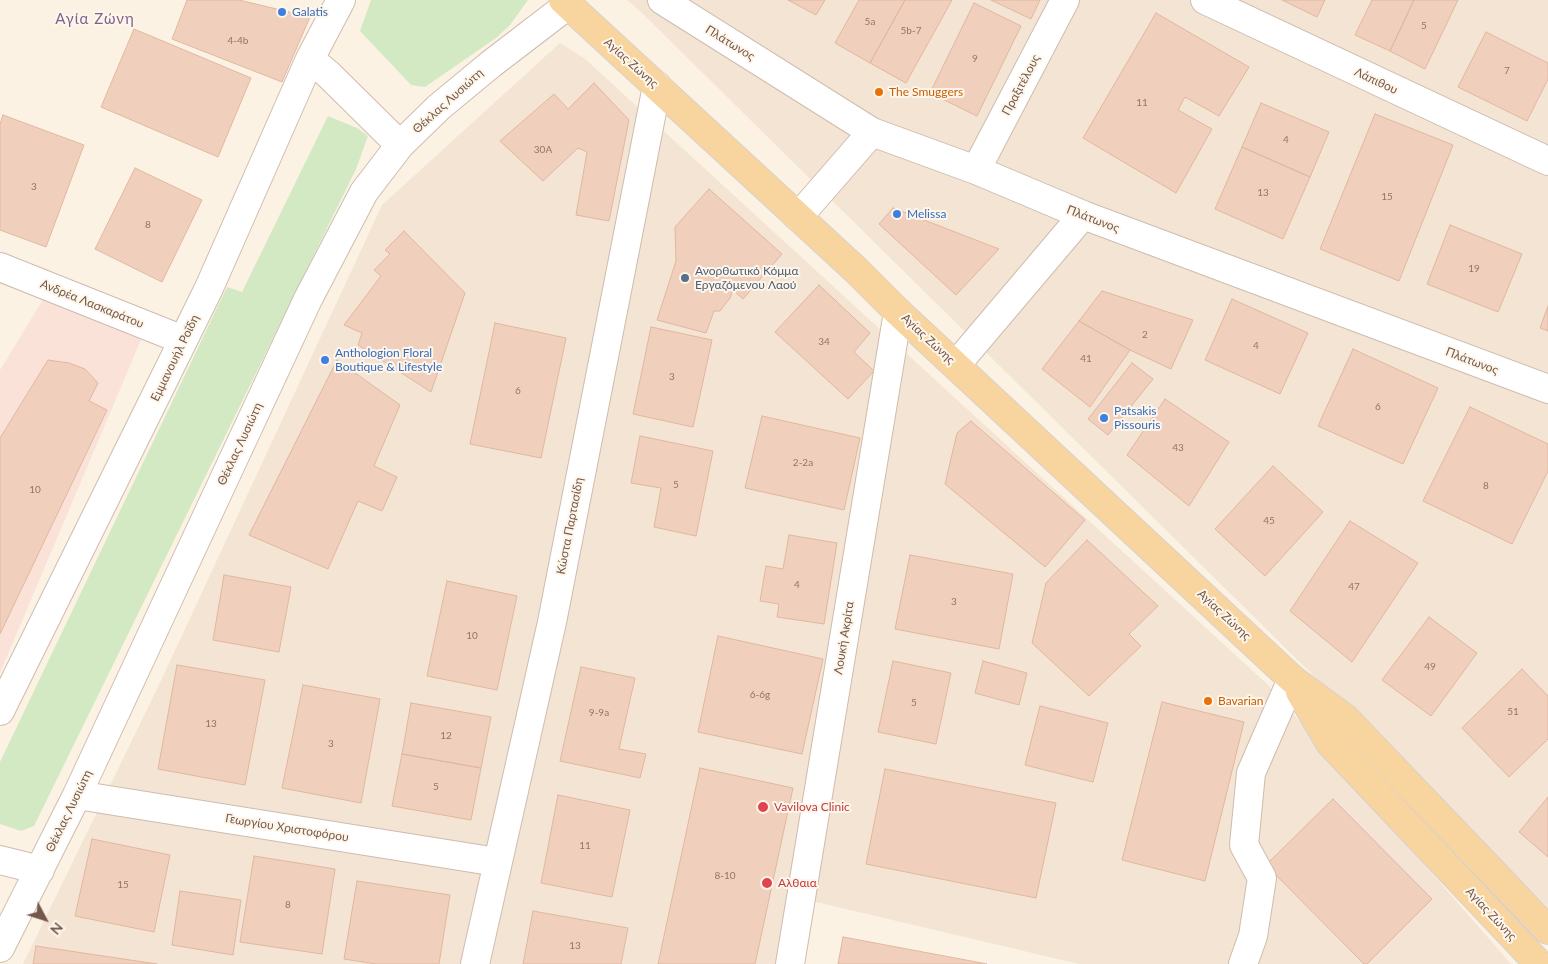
<!DOCTYPE html>
<html>
<head>
<meta charset="utf-8">
<style>
  body { margin:0 }
  #map { position:relative; width:1548px; height:964px; overflow:hidden; background:#fbf2e4; font-family:Lato,sans-serif }
  canvas { display:block }
  .north { position:absolute; left:20px; top:894px; width:50px; height:50px; -webkit-text-stroke:4px #fef6ea; paint-order:stroke; rotate:130deg; font-size:14px; font-weight:700; line-height:20px; text-align:center; color:#73584b }
  .north::after { content:''; display:block; margin:auto; width:18px; height:22px; background:#73584b; clip-path:polygon(50% 0,100% 100%,50% 72%,0 100%) }
</style>
</head>
<body>
<div id="map">
<canvas width="1548" height="964"></canvas>
<div class="north">N</div>
</div>
<script>
const c = document.querySelector('canvas').getContext('2d');
c.lineJoin = 'round';
function fill(path, color) { c.fillStyle = color; c.fill(path, 'evenodd'); }
const toPath = rows => new Path2D(rows.map(r => 'M' + r).join(''));
function trace(path, color, width, dash) { c.strokeStyle = color; c.lineWidth = width; c.lineCap = dash ? 'butt' : 'round'; c.setLineDash(dash || []); c.stroke(path); }
function write(font, color, halo, rows, align = 'center') {
  c.font = font + ' Lato,sans-serif'; c.lineWidth = 4; c.setLineDash([]); c.textBaseline = 'middle'; c.strokeStyle = halo; c.fillStyle = color; for (const [text, x, y, turn = 0] of rows) {
    c.save(); c.translate(x, y); c.rotate((+turn || 0) * Math.PI / 180); c.textAlign = isNaN(turn) ? turn : align; if (halo) c.strokeText(text, 0, 0); c.fillText(text, 0, 0); c.restore();
  }
}
fill(toPath([
  [627,0,1548,0,1548,907,640,11],
  [560,43,584,58,1266,683,1511,964,1079,964,795,897,780,964,23,964,158,687,382,205]
]), '#f3e4d3');
fill(toPath([
  [55,280,146,328,0,673,0,370]
]), '#fbe2d8');
fill(toPath([
  [371,0,528,0,510,25,496,38,425,87,411,85,360,31],
  [328,116,357,128,368,136,356,169,34,826,21,831,0,824,0,762,227,287,242,292]
]), '#d3e9c3');
const building = toPath([
  [187,0,239,0,310,17,282,82,172,39,187,0],
  [788,0,825,0,816,15,788,0],
  [859,0,905,0,870,63,835,43,859,0],
  [905,0,952,0,906,83,870,63,905,0],
  [991,0,1040,0,1031,19,991,0],
  [1282,0,1325,0,1317,17,1282,0],
  [1372,0,1414,0,1390,51,1355,35,1372,0],
  [1414,0,1458,0,1425,69,1390,51,1414,0],
  [974,3,1021,26,977,116,930,93,974,3],
  [1156,13,1249,67,1219,116,1185,97,1178,110,1212,129,1176,193,1083,138,1156,13],
  [134,29,251,78,218,157,101,107,134,29],
  [1486,32,1548,63,1548,79,1527,121,1458,87,1486,32],
  [594,83,629,120,609,221,576,215,587,152,578,148,543,181,500,141,554,94,568,109,594,83],
  [1261,103,1329,132,1310,177,1242,147,1261,103],
  [1375,114,1453,145,1399,281,1320,249,1375,114],
  [3,115,84,145,46,247,0,230,0,124,3,115],
  [1242,147,1310,177,1283,239,1215,209,1242,147],
  [135,168,202,200,162,282,95,249,135,168],
  [709,189,782,254,743,299,733,290,730,298,720,311,714,311,706,333,657,320,676,261,675,227,709,189],
  [893,208,999,249,956,295,879,224,893,208],
  [1450,225,1522,254,1498,312,1427,284,1450,225],
  [404,231,465,293,431,392,358,345,362,333,344,325,381,276,374,270,390,254,385,250,404,231],
  [819,285,870,333,854,352,874,371,848,399,775,332,819,285],
  [1102,291,1193,320,1171,369,1130,350,1079,321,1102,291],
  [1232,299,1308,333,1280,394,1205,360,1232,299],
  [1548,306,1548,331,1540,328,1548,306],
  [1079,321,1130,350,1090,407,1042,369,1079,321],
  [495,323,566,338,541,458,470,444,495,323],
  [651,327,712,340,693,427,633,414,651,327],
  [1353,349,1438,388,1403,464,1318,426,1353,349],
  [48,360,69,363,85,369,98,383,89,401,107,410,0,634,0,438,48,360],
  [337,360,400,405,374,466,397,477,382,511,358,501,328,569,249,535,337,360],
  [1132,363,1153,379,1108,435,1088,419,1132,363],
  [1165,399,1229,442,1189,506,1127,455,1165,399],
  [1470,407,1548,444,1548,471,1512,544,1423,501,1470,407],
  [762,416,860,438,844,510,745,488,762,416],
  [971,421,1085,520,1045,567,945,484,957,433,971,421],
  [640,436,713,451,696,536,654,527,661,488,631,483,640,436],
  [1273,466,1323,512,1265,576,1215,529,1273,466],
  [1350,521,1418,563,1352,662,1290,611,1350,521],
  [789,535,837,543,824,624,777,617,779,604,760,601,766,566,783,569,789,535],
  [1087,540,1158,606,1129,634,1141,646,1089,696,1032,643,1046,583,1087,540],
  [910,555,1013,574,999,649,895,629,910,555],
  [224,575,291,587,279,652,213,640,224,575],
  [447,581,517,596,497,690,427,676,447,581],
  [1429,617,1477,653,1431,716,1382,680,1429,617],
  [718,636,823,659,802,754,698,732,718,636],
  [893,661,951,673,936,744,878,732,893,661],
  [983,661,1027,673,1019,705,975,693,983,661],
  [177,665,265,680,245,785,158,769,177,665],
  [581,667,635,678,619,749,646,754,640,778,560,761,581,667],
  [1522,669,1548,696,1548,739,1509,777,1462,728,1522,669],
  [303,685,380,699,361,803,282,788,303,685],
  [1162,702,1244,722,1205,881,1122,860,1162,702],
  [411,703,491,717,481,768,402,754,411,703],
  [1040,706,1108,723,1093,782,1025,765,1040,706],
  [402,754,481,768,471,820,392,806,402,754],
  [700,768,793,788,755,964,658,964,700,768],
  [885,769,1056,803,1036,898,866,864,885,769],
  [558,795,630,810,612,897,541,883,558,795],
  [1548,797,1548,857,1519,832,1548,797],
  [1333,799,1432,899,1367,964,1364,964,1266,865,1333,799],
  [92,839,170,855,154,932,75,916,92,839],
  [254,856,335,869,322,954,240,942,254,856],
  [357,881,450,895,439,964,376,964,344,959,357,881],
  [180,891,241,900,233,955,172,945,180,891],
  [533,911,628,928,621,964,523,964,533,911],
  [843,937,987,964,838,964,843,937],
  [36,946,157,964,33,964,36,946]
]);
fill(building, '#f0d0bd');
trace(building, '#e2b79e', 1);
const minor = toPath([
  [662,0,872,132,976,170,1083,215,1548,389],
  [1205,0,1548,161],
  [310,59,328,74,400,145],
  [976,170,1065,0],
  [798,217,872,132],
  [0,267,183,340],
  [956,365,1083,215],
  [0,711,209,288,310,59,341,0],
  [77,795,497,862],
  [0,860,40,870],
  [0,948,77,795,308,299,364,192,400,145,439,107,491,64,568,5],
  [475,964,552,622,657,86],
  [790,964,898,312],
  [1243,964,1253,936,1262,878,1244,845,1251,773,1292,679]
]);
const major = toPath([
  [563,0,857,271,898,312,1292,679,1346,719,1548,930],
  [1300,692,1330,743,1539,964]
]);
trace(minor, '#cfbcae', 30);
trace(major, '#d8d0cd', 30);
trace(minor, '#fff', 28);
trace(major, '#f8d59f', 28);
for (const [x, y, r, color] of [
  [282,12,5,"#3f7fe0"],
  [879,92,5,"#e8710a"],
  [897,214,5,"#3f7fe0"],
  [685,278,5,"#5c6f8a"],
  [325,360,5,"#3f7fe0"],
  [1104,418,5,"#3f7fe0"],
  [1208,701,5,"#e8710a"],
  [763,807,6,"#e0444e"],
  [767,883,6,"#e0444e"]
]) { const dot = new Path2D(); dot.arc(x, y, r, 0, 2 * Math.PI); c.fillStyle = color; c.fill(dot); trace(dot, '#fef6ea', 2); }
write('10px', '#927668', null, [
  ["5a",870,22],
  ["5",1424,26],
  ["5b-7",911,31],
  ["4-4b",238,41],
  ["9",975,59],
  ["7",1507,71],
  ["11",1142,103],
  ["4",1286,140],
  ["30A",543,150],
  ["3",34,187],
  ["13",1263,193],
  ["15",1387,197],
  ["8",148,225],
  ["19",1474,269],
  ["2",1145,335],
  ["34",824,342],
  ["4",1256,346],
  ["41",1086,359],
  ["3",672,377],
  ["6",518,391],
  ["6",1378,407],
  ["43",1178,448],
  ["2-2a",803,463],
  ["5",676,485],
  ["8",1486,486],
  ["10",35,490],
  ["45",1269,521],
  ["4",797,585],
  ["47",1354,587],
  ["3",954,602],
  ["10",472,636],
  ["49",1430,667],
  ["6-6g",760,695],
  ["5",914,703],
  ["51",1513,712],
  ["9-9a",599,713],
  ["13",211,724],
  ["12",446,736],
  ["3",331,744],
  ["5",436,787],
  ["11",585,846],
  ["8-10",725,876],
  ["15",123,885],
  ["8",288,905],
  ["13",575,946]
]);
write('12px', '#366cbe', '#fef6ea', [
  ["Galatis",292,12],
  ["Melissa",907,214],
  ["Anthologion Floral",335,353],
  ["Boutique & Lifestyle",335,367],
  ["Patsakis",1114,411],
  ["Pissouris",1114,425]
], 'left');
write('12px', '#73584b', '#fef6ea', [
  ["Πλάτωνος",730,43,32],
  ["Αγίας Ζώνης",631,63,42],
  ["Λάπιθου",1376,81,25],
  ["Πραξιτέλους",1021,85,-62],
  ["Θέκλας Λυσιώτη",448,101,-42],
  ["Πλάτωνος",1093,219,21],
  ["Ανδρέα Λασκαράτου",92,304,22],
  ["Αγίας Ζώνης",928,339,43],
  ["Εμμανουήλ Ροΐδη",175,358,-64],
  ["Πλάτωνος",1472,361,21],
  ["Θέκλας Λυσιώτη",240,444,-65],
  ["Κώστα Παρτασίδη",570,526,-79],
  ["Αγίας Ζώνης",1224,615,43],
  ["Λουκή Ακρίτα",844,638,-81],
  ["Θέκλας Λυσιώτη",69,811,-64],
  ["Γεωργίου Χριστοφόρου",287,828,9],
  ["Αγίας Ζώνης",1491,914,47]
]);
write('12px', '#c56008', '#fef6ea', [
  ["The Smuggers",889,92],
  ["Bavarian",1218,701]
], 'left');
write('12px', '#4e5e75', '#fef6ea', [
  ["Ανορθωτικό Κόμμα",695,271],
  ["Εργαζόμενου Λαού",695,285]
], 'left');
write('12px', '#be3a42', '#fef6ea', [
  ["Vavilova Clinic",774,807],
  ["Αλθαια",778,883]
], 'left');
c.letterSpacing = '1px';
write('15px', '#806290', '#fef6ea', [
  ["Αγία Ζώνη",95,19]
]);
c.letterSpacing = '0px';
</script>
</body>
</html>
